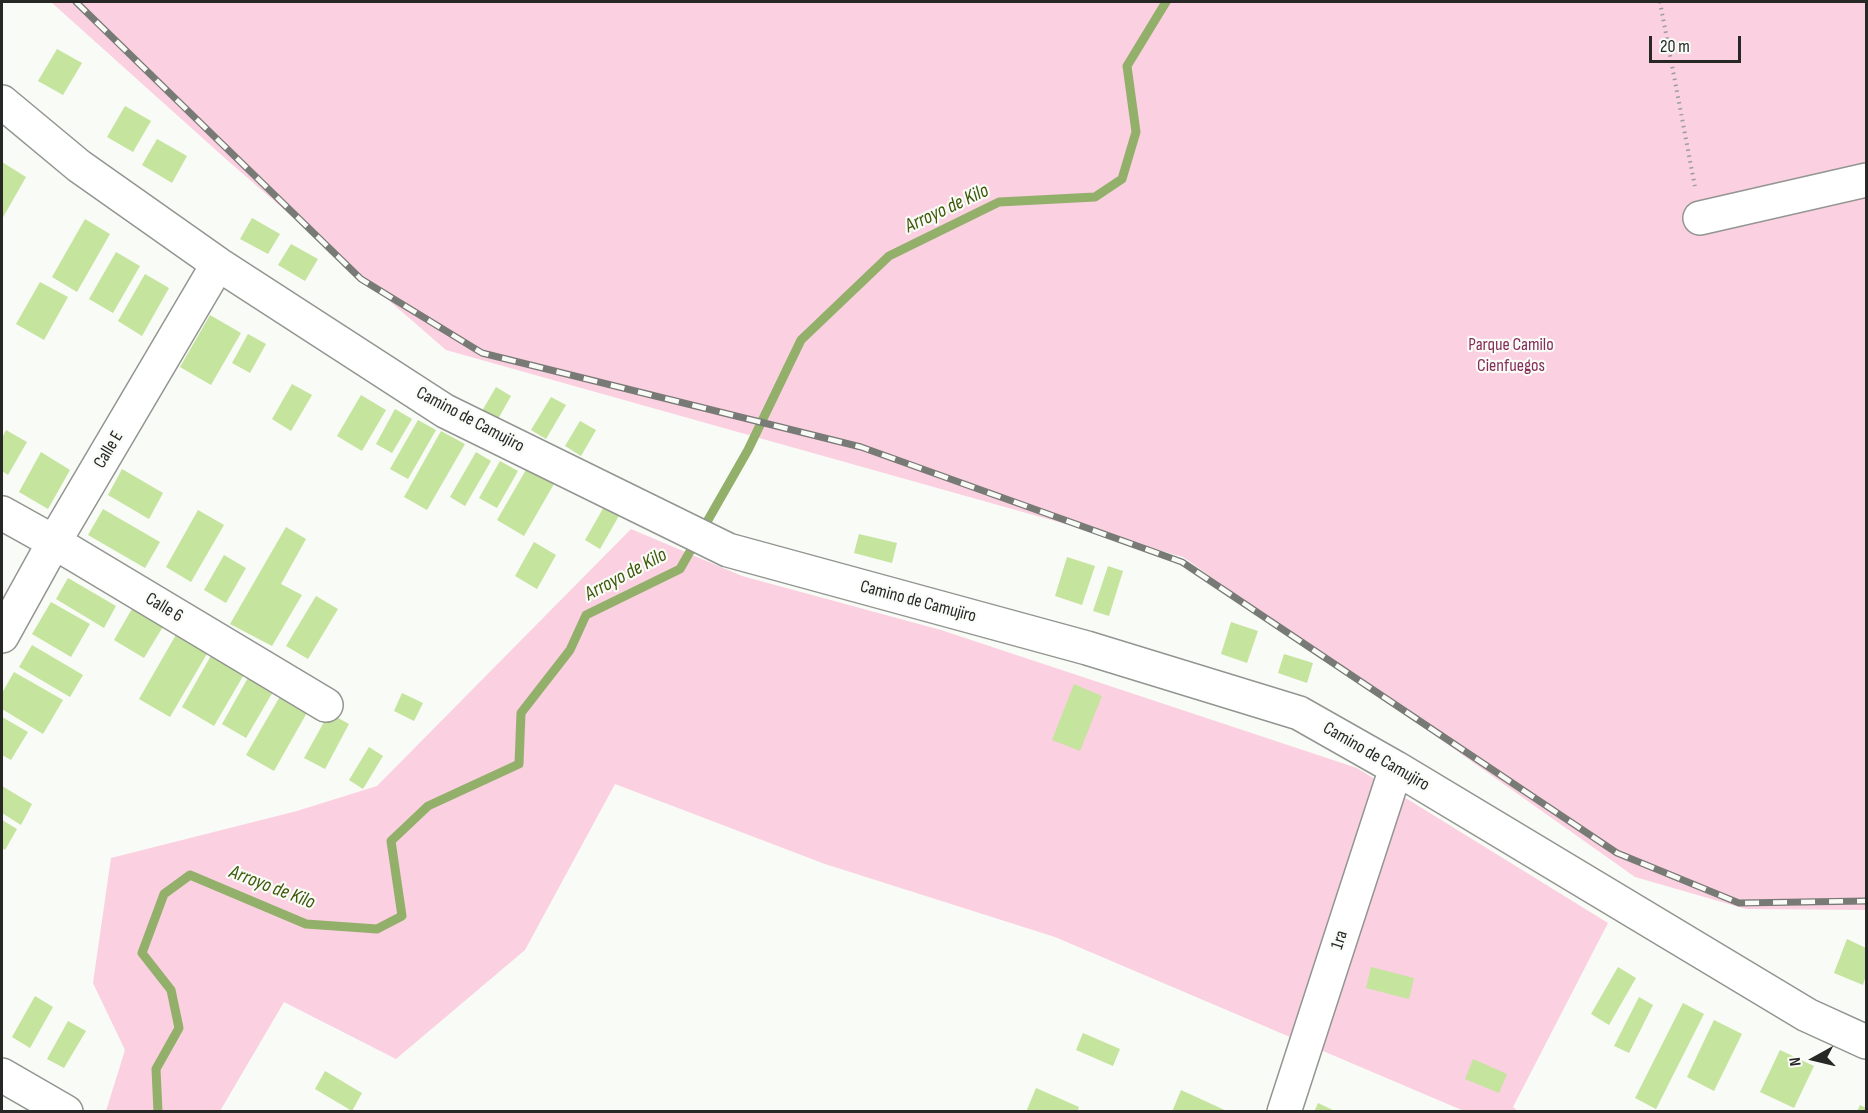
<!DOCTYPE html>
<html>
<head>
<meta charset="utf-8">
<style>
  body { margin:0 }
  #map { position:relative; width:1868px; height:1113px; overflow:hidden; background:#f8fbf6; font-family:"Sofia Sans Condensed",sans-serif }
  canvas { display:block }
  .frame { position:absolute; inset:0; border:3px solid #272826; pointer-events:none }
  .north { position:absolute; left:1784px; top:1029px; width:60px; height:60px; -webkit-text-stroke:4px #f8fbf6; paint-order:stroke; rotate:262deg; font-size:16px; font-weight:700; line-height:24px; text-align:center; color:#272826 }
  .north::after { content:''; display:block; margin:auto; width:21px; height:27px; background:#272826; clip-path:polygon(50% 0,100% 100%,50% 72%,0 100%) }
  .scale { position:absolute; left:1649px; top:36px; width:92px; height:27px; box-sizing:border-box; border:3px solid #272826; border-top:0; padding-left:8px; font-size:18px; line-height:21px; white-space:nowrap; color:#272826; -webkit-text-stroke:4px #f8fbf6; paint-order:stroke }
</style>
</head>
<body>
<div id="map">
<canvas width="1868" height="1113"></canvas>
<div class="frame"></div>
<div class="north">N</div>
<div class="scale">20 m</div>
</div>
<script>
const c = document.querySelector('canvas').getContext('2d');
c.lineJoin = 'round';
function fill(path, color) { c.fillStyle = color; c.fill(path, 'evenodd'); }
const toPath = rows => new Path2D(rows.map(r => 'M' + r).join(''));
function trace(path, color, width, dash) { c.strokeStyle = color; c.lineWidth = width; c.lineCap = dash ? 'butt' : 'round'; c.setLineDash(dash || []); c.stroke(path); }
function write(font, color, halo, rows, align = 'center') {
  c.font = font + ' "Sofia Sans Condensed",sans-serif'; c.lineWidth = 4.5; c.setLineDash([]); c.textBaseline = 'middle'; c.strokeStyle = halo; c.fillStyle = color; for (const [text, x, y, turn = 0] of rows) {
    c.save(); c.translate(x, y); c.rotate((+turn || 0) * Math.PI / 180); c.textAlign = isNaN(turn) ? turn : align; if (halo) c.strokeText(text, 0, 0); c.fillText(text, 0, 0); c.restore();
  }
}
fill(toPath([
  [51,2,1866,2,1866,910,1746,909,1635,877,1183,557,446,350,227,160],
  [631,529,742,576,941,630,1357,768,1608,923,1513,1107,1519,1112,1464,1111,1055,937,825,864,615,784,525,950,396,1059,284,1002,220,1111,106,1111,125,1050,93,983,111,858,297,811,377,786]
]), '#fbd0e1');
trace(toPath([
  [158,1112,156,1069,179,1028,171,990,142,953,164,894,190,875,306,924,377,929,402,916,391,841,428,806,519,764,521,713,570,650,586,615,680,569,748,450,801,340,889,256,999,202,1095,197,1122,179,1136,132,1127,66,1166,2]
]), '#92b06a', 9);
fill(toPath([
  [57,49,82,63,63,95,38,81],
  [125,106,151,121,133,152,107,137],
  [157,139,187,156,172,183,142,165],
  [2,162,26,177,2,219],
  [252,218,280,234,268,254,240,239],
  [85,219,110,234,77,292,52,277],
  [291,244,318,259,305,281,278,265],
  [116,252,140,266,113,313,89,299],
  [145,274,169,288,142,336,118,321],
  [40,282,68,297,44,340,16,324],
  [210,315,241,333,211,385,180,367],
  [248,334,266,344,250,373,232,363],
  [292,384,312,395,291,431,272,419],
  [496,387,511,396,498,419,482,411],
  [361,395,386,410,362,451,337,436],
  [551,397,566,405,546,439,531,430],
  [395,409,412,419,392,453,376,444],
  [418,420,436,430,408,479,390,469],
  [580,421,596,430,581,456,565,446],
  [6,430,27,442,8,475,2,471,2,438],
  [441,431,465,444,427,510,404,497],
  [41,452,70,470,48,509,19,492],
  [476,452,491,461,465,506,450,497],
  [500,461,518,471,497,508,479,498],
  [527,468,554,484,524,536,497,520],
  [122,469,163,493,149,519,108,495],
  [605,505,620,514,600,549,585,540],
  [103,509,160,542,145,568,88,535],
  [198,510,224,525,191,582,166,567],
  [286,527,306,539,281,584,302,595,272,646,230,624],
  [859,534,897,543,892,563,854,553],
  [534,542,556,555,537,589,515,576],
  [224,555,246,568,226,603,204,590],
  [1067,557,1095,566,1082,605,1055,596],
  [1108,566,1123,571,1109,616,1093,611],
  [68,578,116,606,104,628,56,599],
  [316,596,338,609,308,659,286,646],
  [51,602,90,624,71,657,32,634],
  [133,607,164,625,144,658,114,640],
  [1231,622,1258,631,1247,663,1221,654],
  [177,633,208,652,170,717,139,699],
  [32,645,83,675,70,697,19,667],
  [213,652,246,671,214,726,182,707],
  [1284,654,1313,663,1307,683,1278,673],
  [14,672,63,700,43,734,2,709,2,693],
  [249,676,274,690,246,738,222,724],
  [1074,684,1102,696,1080,751,1052,740],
  [282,693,309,709,274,771,246,755],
  [402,693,423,703,414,721,394,711],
  [329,713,349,724,325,769,304,758],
  [2,717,28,732,11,760,2,755],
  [369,747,383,756,363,789,349,780],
  [2,786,32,804,21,825,2,813],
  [2,820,17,829,5,850,2,848],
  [1847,939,1866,948,1866,975,1863,985,1834,973],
  [1371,967,1414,978,1409,999,1366,988],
  [1618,967,1636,978,1609,1025,1591,1014],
  [35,996,53,1007,30,1048,12,1037],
  [1639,997,1653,1005,1629,1053,1614,1046],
  [1683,1003,1704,1014,1656,1109,1635,1098],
  [1714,1020,1742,1034,1714,1091,1687,1077],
  [68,1021,86,1031,64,1068,47,1059],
  [1083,1033,1120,1049,1113,1066,1076,1050],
  [1780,1050,1814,1066,1794,1108,1760,1092],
  [1473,1059,1507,1074,1499,1093,1465,1079],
  [325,1071,362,1093,352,1111,315,1089],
  [1036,1088,1079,1107,1077,1112,1026,1112],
  [1181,1090,1229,1112,1172,1112],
  [1318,1103,1337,1112,1314,1112],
  [1860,1105,1866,1108,1866,1112,1857,1112]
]), '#c5e49d');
const minor = toPath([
  [2,102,79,166,218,264,445,411,728,550,1087,648,1299,713,1396,768,1807,1015,1866,1042],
  [1700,218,1866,180],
  [2,513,54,542,326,705],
  [2,636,54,542,218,264],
  [2,1075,66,1112],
  [1284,1112,1396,768]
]);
trace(minor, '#929590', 36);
trace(toPath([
  [1660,2,1695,187]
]), '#9b9e9a', 4, [1.5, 4.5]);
trace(minor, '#fff', 33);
const rail = toPath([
  [76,2,361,279,482,353,861,447,1182,562,1617,853,1739,903,1866,901]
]);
trace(rail, '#787a76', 7);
trace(rail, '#f8fbf6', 4.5, [14]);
write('18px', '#862d59', '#f8fbf6', [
  ["Parque Camilo",1511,345],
  ["Cienfuegos",1511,366]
]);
write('18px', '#272826', '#f8fbf6', [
  ["Camino de Camujiro",470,420,28],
  ["Calle E",109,450,-59],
  ["Camino de Camujiro",918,602,15],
  ["Calle 6",164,608,31],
  ["Camino de Camujiro",1376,757,30],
  ["1ra",1340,940,-72]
]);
write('italic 20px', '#3e580a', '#f8fbf6', [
  ["Arroyo de Kilo",947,209,-25],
  ["Arroyo de Kilo",626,575,-28],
  ["Arroyo de Kilo",272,888,21]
]);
</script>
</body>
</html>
